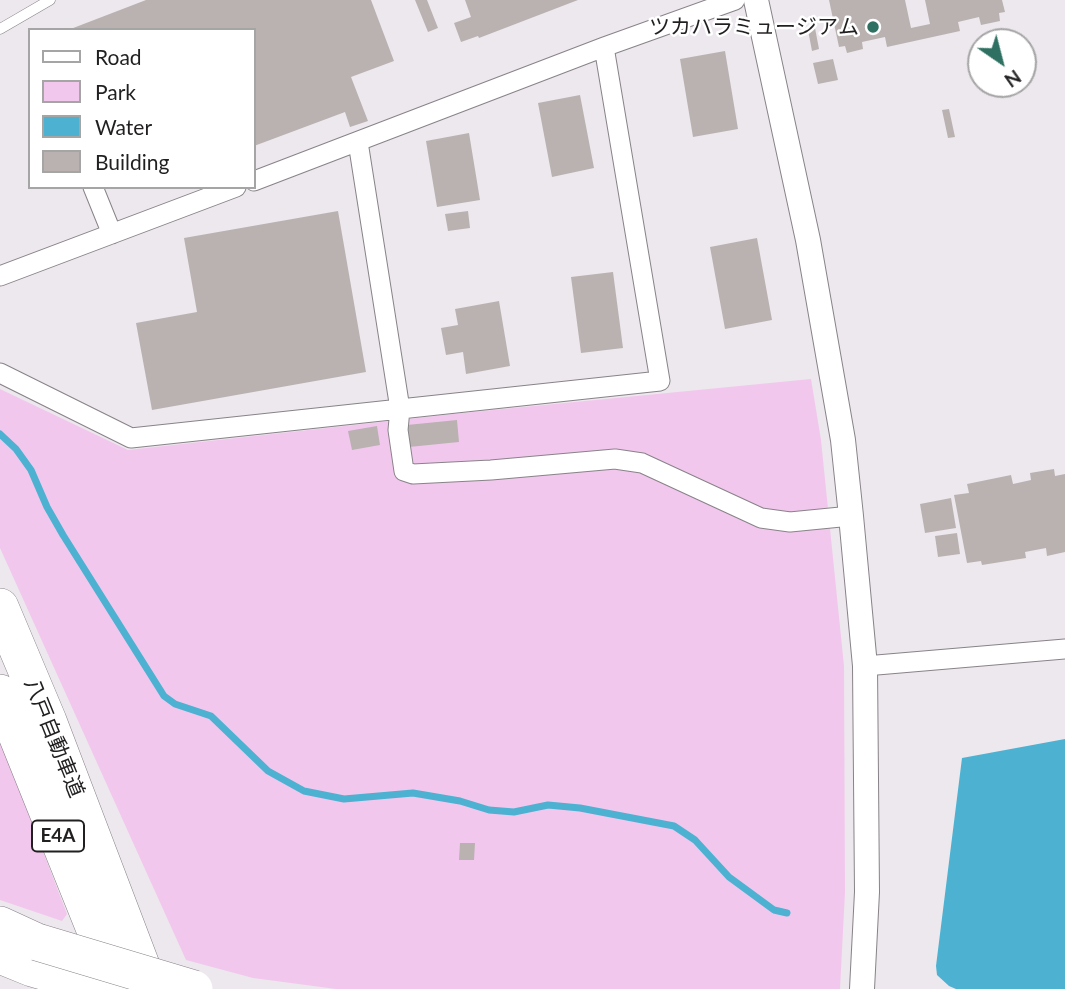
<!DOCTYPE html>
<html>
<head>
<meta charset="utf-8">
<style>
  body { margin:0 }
  #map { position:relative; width:1065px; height:989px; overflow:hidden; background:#ede8ed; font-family:Lato,sans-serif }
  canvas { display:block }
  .legend { position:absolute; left:28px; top:28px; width:228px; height:161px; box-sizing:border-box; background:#fff; border:2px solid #a6a5a6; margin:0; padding:9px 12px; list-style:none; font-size:21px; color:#211f20 }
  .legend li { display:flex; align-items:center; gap:14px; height:35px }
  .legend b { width:35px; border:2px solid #a6a5a6 }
  .north { position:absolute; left:967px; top:28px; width:70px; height:70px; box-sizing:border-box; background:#fff; border:2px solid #a6a5a6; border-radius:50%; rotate:145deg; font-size:19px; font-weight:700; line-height:28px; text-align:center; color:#211f20 }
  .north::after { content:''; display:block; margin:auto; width:24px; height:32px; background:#2e7061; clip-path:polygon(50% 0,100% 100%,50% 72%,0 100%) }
</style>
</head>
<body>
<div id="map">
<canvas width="1065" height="989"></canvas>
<ul class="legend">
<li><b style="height:9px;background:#fff"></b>Road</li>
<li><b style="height:19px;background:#f2c7ed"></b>Park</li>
<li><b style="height:19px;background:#4db1d1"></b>Water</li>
<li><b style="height:19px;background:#bab2b1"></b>Building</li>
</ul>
<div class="north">N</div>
</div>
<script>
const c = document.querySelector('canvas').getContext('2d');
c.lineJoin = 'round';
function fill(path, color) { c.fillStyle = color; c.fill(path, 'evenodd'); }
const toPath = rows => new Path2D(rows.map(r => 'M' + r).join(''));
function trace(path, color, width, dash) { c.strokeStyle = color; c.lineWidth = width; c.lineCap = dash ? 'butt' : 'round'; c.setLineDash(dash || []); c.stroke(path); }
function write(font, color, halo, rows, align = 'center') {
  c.font = font + ' Lato,"Noto Sans JP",sans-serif'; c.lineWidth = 5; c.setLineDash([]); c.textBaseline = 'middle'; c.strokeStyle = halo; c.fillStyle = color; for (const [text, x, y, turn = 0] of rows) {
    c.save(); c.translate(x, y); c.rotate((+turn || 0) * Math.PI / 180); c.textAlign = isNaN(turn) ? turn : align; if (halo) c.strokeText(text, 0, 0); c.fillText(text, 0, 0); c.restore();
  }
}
fill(toPath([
  [811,379,821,440,844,666,845,892,840,989,336,989,253,978,186,960,0,548,0,389,128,450,462,413],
  [0,739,67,914,62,921,0,900]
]), '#f2c7ed');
fill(toPath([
  [1065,739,1065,989,956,989,949,986,937,975,936,966,962,758]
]), '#4db1d1');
trace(toPath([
  [0,434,16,449,31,470,47,507,63,535,164,696,175,704,211,716,268,771,304,791,344,799,413,793,460,801,489,810,514,812,548,805,580,808,674,826,695,840,729,877,774,910,787,913]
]), '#4db1d1', 7);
fill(toPath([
  [146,0,371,0,394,61,351,77,368,121,350,127,345,112,254,146,254,30,68,30],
  [415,0,427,0,438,28,428,32],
  [465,0,578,0,479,38,478,36,461,42,454,23,471,17],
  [829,0,905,0,911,28,930,24,925,0,1002,0,1005,12,999,13,1000,21,981,25,979,17,958,22,960,31,887,47,885,37,862,42,863,49,847,53,845,46,839,47],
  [815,28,819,49,812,51,808,30],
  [725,51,738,129,693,137,680,59],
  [833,59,838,80,818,84,813,63],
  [580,95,594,168,552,177,538,103],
  [949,109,955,137,948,138,942,110],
  [469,133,480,200,437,207,426,141],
  [338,211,366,372,152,410,136,323,197,312,184,238],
  [468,211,470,228,448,231,445,214],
  [757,238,772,320,725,329,710,247],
  [613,272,623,348,581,353,571,277],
  [499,301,510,366,466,374,463,352,446,355,441,328,458,325,455,309],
  [457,420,459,442,409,447,407,425],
  [377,426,380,445,352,450,348,431],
  [1054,469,1055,476,1065,474,1065,552,1047,556,1046,548,1025,552,1026,558,982,565,981,561,967,563,954,495,969,493,967,484,1011,475,1013,484,1031,480,1030,473],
  [951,498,956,528,925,533,920,504],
  [957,533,960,554,938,557,935,536],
  [460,843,475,843,474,860,459,860]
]), '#bab2b1');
const service = toPath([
  [0,29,50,0]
]);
const minor = toPath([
  [358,142,400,409,398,430,404,471,413,474,491,470,615,459,642,463,761,518,790,522,851,516],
  [254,181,604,47,735,0],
  [93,187,112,234],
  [0,276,236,187],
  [0,373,131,438,660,381,604,47],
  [865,666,1065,649]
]);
const tertiary = toPath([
  [756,0,808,240,843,440,851,516,865,666,867,892,862,989]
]);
const motorway = toPath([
  [0,607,48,721,150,989],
  [0,693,119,989],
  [0,925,37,942],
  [0,955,32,968,106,989]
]);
trace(service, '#888388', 11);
trace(minor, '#888388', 21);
trace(tertiary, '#888388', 26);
trace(motorway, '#888388', 38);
trace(service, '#fff', 10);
trace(minor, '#fff', 19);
trace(tertiary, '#fff', 24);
trace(motorway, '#fff', 37);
const motorwayBridge = toPath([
  [37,942,194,989]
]);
trace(motorwayBridge, '#888388', 38, []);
trace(motorwayBridge, '#fff', 37);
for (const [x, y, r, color] of [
  [873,27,7,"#2e7061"]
]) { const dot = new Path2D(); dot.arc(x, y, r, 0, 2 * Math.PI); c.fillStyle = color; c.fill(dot); trace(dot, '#fff', 2.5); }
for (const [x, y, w] of [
  [58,836,52]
]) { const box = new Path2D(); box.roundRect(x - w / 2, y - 15.5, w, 31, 5); c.fillStyle = '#fff'; c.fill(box); trace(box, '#211f20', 2); }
write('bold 19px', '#211f20', null, [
  ["E4A",58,836]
]);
write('21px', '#211f20', '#fff', [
  ["ツカハラミュージアム",859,27]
], 'right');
write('21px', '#211f20', '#fff', [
  ["八戸自動車道",54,738,68]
]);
</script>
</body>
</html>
